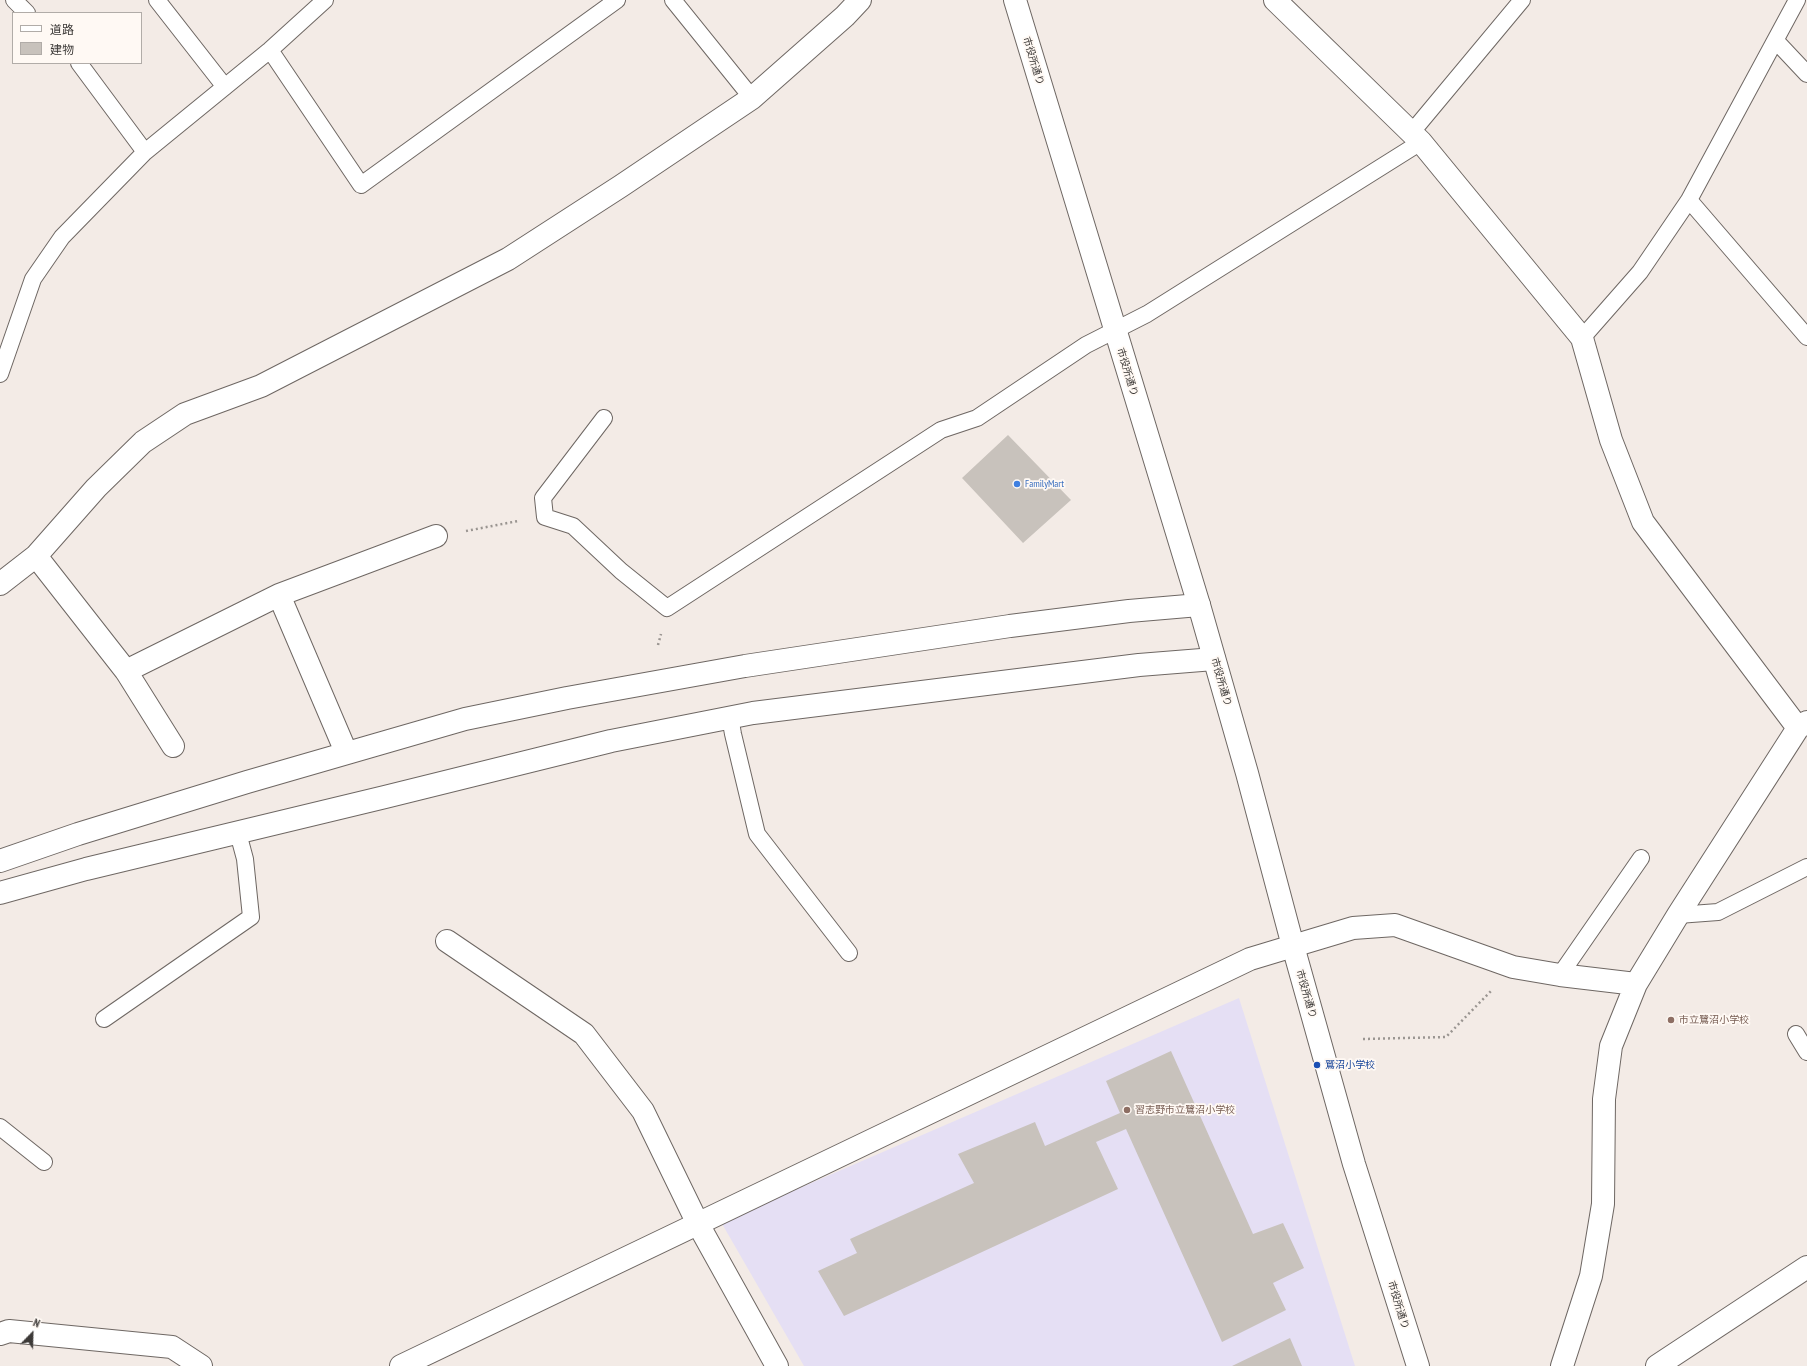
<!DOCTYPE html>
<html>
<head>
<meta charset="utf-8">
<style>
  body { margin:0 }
  #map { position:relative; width:1807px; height:1366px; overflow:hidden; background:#f3ebe6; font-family:"PT Sans Narrow","Noto Sans JP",sans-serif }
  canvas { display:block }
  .legend { position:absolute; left:12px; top:12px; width:130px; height:52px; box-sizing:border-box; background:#fff9f4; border:1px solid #b1aca8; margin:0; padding:5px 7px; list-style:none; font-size:12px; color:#3c3937 }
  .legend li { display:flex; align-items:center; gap:8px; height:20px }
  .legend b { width:20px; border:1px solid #b1aca8 }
  .north { position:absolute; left:12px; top:1314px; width:40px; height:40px; -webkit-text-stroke:3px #fff9f4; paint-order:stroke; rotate:23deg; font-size:11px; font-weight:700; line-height:16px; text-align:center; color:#3c3937 }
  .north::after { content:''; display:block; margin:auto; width:14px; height:18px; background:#3c3937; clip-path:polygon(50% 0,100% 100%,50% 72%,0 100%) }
</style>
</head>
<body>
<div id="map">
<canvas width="1807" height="1366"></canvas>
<ul class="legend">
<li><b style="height:5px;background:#fff"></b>道路</li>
<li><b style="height:11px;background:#c8c2bc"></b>建物</li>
</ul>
<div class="north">N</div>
</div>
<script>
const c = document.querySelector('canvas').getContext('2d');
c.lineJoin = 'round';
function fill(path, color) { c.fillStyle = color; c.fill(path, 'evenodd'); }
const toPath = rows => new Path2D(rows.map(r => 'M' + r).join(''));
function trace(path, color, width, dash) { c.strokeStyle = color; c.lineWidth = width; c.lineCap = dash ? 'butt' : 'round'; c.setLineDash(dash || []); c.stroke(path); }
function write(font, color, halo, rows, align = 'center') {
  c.font = font + ' "PT Sans Narrow","Noto Sans JP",sans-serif'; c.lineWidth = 3.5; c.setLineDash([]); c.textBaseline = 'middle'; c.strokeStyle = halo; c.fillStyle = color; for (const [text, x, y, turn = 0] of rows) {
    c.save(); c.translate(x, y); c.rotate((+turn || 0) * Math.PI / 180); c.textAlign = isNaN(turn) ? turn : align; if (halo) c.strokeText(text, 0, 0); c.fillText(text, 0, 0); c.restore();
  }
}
fill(toPath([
  [1239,998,1355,1366,804,1366,721,1222]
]), '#e5dff4');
fill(toPath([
  [1008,435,1071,500,1023,543,962,478],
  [1171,1051,1253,1234,1283,1223,1304,1268,1273,1283,1286,1310,1222,1342,1126,1129,1096,1142,1118,1189,844,1316,818,1271,857,1253,850,1239,974,1183,958,1154,1035,1122,1045,1146,1120,1113,1106,1081],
  [1290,1338,1302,1366,1232,1366]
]), '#c8c2bc');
const lane = toPath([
  [14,0,27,13],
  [157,0,225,87],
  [673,0,752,98],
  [1776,41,1807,74],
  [270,50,361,185,617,0],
  [79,63,145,152],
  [1412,132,1522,0],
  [1689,200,1807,337],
  [1582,338,1640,272,1689,200,1797,0],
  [0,374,33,279,62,237,145,152,270,50,325,0],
  [604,418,543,498,545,517,573,526,621,571,667,608,941,430,977,418,1086,345,1147,314,1421,142],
  [730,717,733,734,757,834,849,953],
  [1678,915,1718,912,1807,867],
  [1560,975,1641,858],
  [104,1019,251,917,245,859,238,833],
  [1796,1034,1807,1052],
  [0,1127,44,1162]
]);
const street = toPath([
  [1275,0,1421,142,1582,338,1611,440,1643,522,1798,728],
  [36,556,126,671,173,746],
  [0,584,36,556,96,488,143,442,185,414,261,386,508,259,621,186,752,98,845,16,860,0],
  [279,595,346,752],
  [126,671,279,595,436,536],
  [0,861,78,834,247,782,465,719,567,698,745,666,1010,626,1129,611,1199,605],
  [0,893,86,869,385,797,611,741,753,713,1139,665,1214,659],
  [447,941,584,1034,643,1111,698,1224,777,1366],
  [1293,946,1353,928,1395,925,1513,967,1560,975,1636,984],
  [0,1334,9,1331,172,1347,201,1366],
  [1562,1366,1591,1276,1603,1204,1604,1099,1611,1046,1636,984,1678,915,1798,728,1807,722],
  [1657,1366,1807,1267]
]);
const secondary = toPath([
  [1015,0,1199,605,1247,773,1293,946,1354,1164,1418,1366],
  [401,1366,1250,959,1293,946]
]);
trace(lane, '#6e6763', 18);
trace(street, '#6e6763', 24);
trace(secondary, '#6e6763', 24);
trace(toPath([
  [466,531,518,521],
  [658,645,661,634],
  [1363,1039,1446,1037,1491,991]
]), '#9a9591', 2.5, [2, 3]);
trace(lane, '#fff', 16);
trace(street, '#fff', 22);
trace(secondary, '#fff', 22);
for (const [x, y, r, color] of [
  [1017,484,4,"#3f7fe0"],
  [1671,1020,4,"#8d6e63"],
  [1317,1065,4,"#1a4fb4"],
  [1127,1110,4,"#8d6e63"]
]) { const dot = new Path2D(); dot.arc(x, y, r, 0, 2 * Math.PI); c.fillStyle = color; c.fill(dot); trace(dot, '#fff9f4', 1.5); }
write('10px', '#3c3937', '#fff9f4', [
  ["市役所通り",1033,61,73],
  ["市役所通り",1127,372,73],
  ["市役所通り",1221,682,74],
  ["市役所通り",1306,994,74],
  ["市役所通り",1398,1305,73]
]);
write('10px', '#366cbe', '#fff9f4', [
  ["FamilyMart",1025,484]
], 'left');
write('10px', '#785e54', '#fff9f4', [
  ["市立鷺沼小学校",1679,1020],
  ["習志野市立鷺沼小学校",1135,1110]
], 'left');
write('10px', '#164399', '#fff9f4', [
  ["鷲沼小学校",1325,1065]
], 'left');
</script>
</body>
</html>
